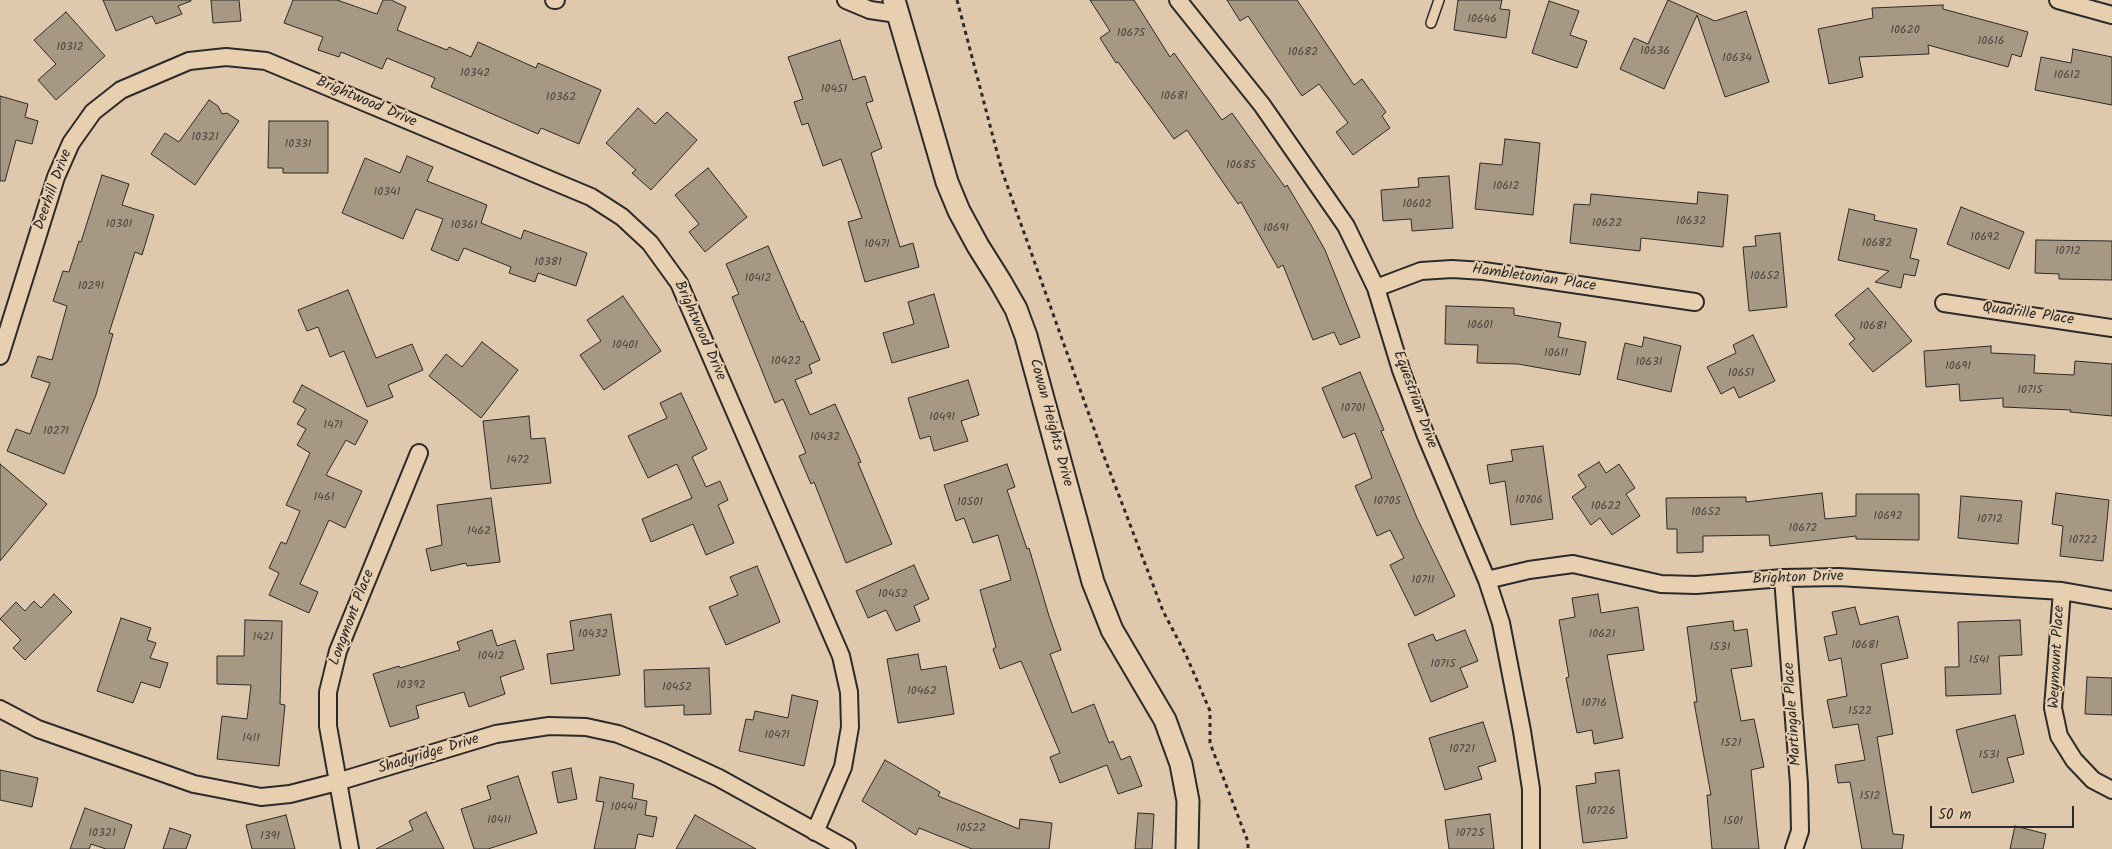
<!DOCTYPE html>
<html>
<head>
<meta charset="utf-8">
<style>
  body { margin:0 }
  #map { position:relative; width:2112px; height:849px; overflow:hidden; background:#dfc8ab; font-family:Kalam,sans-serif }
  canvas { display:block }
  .scale { position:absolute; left:1930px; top:806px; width:144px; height:22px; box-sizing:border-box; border:2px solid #2b2b2b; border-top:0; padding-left:6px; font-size:15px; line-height:18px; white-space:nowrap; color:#2b2b2b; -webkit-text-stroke:4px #e7cfb0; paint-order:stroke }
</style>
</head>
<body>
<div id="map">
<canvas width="2112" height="849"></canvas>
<div class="scale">50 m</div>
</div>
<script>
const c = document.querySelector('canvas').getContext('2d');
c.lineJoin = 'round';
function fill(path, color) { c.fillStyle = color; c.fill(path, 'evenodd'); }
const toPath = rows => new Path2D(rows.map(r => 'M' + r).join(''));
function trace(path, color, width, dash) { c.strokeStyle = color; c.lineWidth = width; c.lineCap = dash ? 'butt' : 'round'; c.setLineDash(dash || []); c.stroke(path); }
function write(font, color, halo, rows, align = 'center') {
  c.font = font + ' Kalam,sans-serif'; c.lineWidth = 4; c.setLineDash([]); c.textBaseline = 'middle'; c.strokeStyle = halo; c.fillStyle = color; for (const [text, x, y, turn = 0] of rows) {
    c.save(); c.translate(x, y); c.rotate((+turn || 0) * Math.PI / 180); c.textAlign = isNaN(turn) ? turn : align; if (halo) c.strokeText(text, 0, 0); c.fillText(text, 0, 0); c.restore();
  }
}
const building = toPath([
  [103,0,191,0,191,1,178,6,182,14,156,24,152,16,116,31,103,0],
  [211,0,239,0,241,21,213,23,211,0],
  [293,0,337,0,377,14,383,0,391,0,406,7,397,30,447,50,449,47,471,57,478,42,536,68,538,63,601,90,579,144,541,128,538,134,431,87,435,78,387,58,382,69,341,52,339,57,318,50,323,37,284,23,293,0],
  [1090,0,1134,0,1170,57,1174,53,1222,120,1232,113,1285,187,1287,185,1311,225,1325,250,1360,337,1340,345,1334,332,1313,340,1283,265,1278,268,1241,202,1238,204,1187,130,1174,139,1118,62,1116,63,1100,38,1110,31,1090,0],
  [1227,0,1297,0,1354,85,1362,79,1386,112,1382,116,1390,128,1353,155,1336,132,1348,123,1319,84,1302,96,1248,16,1240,21,1227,0],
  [1458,0,1502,0,1500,9,1510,10,1506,38,1454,30,1458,0],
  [1668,0,1715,21,1746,11,1769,82,1725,97,1697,15,1664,89,1620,69,1634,38,1648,44,1668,0],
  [1549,1,1579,11,1570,35,1587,41,1577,68,1532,53,1549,1],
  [1943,5,1943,9,2028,32,2021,57,2012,54,2008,67,1928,45,1929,54,1859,57,1863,77,1829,84,1818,29,1873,18,1872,8,1943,5],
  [66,12,105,56,56,100,38,80,56,64,34,40,66,12],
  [840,40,853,80,865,76,873,101,866,103,882,148,871,153,900,247,913,243,919,267,865,282,848,222,862,218,841,159,823,166,808,123,802,125,794,102,803,99,788,57,840,40],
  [2073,49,2112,57,2112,105,2035,90,2041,57,2071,63,2073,49],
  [0,96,28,104,25,117,38,121,32,144,16,140,5,181,0,181,0,96],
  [209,100,218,106,222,114,227,113,239,121,195,185,151,154,165,133,179,142,209,100],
  [638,108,655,124,667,112,697,140,651,190,632,173,636,170,606,143,638,108],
  [269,121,328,121,328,173,283,173,283,168,268,168,269,121],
  [1505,139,1540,143,1533,215,1475,209,1480,163,1502,165,1505,139],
  [407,156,433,167,427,181,487,205,481,223,521,239,524,230,587,253,576,286,538,273,535,282,509,273,511,267,464,248,458,261,431,250,443,219,416,209,403,239,342,213,365,158,400,173,407,156],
  [708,168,747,217,705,252,689,232,699,224,675,195,708,168],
  [102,175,129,184,122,205,154,215,142,255,135,252,109,333,113,334,96,395,64,474,7,451,16,429,30,434,50,383,31,377,38,356,52,360,67,306,53,301,63,271,69,272,79,241,81,242,102,175],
  [1449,176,1453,228,1412,231,1411,219,1383,221,1381,190,1419,187,1418,178,1449,176],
  [1698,192,1728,195,1723,247,1641,238,1640,251,1570,243,1574,204,1590,205,1591,194,1697,204,1698,192],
  [1961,207,2024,232,2009,269,1947,244,1961,207],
  [1849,209,1875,215,1874,220,1917,229,1910,258,1919,260,1915,276,1904,274,1901,288,1875,282,1889,271,1838,260,1849,209],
  [1780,233,1787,307,1749,311,1743,247,1756,246,1755,236,1780,233],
  [2036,240,2112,241,2112,280,2059,279,2059,274,2035,273,2036,240],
  [768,246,801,322,803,321,820,360,809,365,812,373,795,380,810,415,835,404,861,462,858,463,892,544,846,563,814,482,811,484,799,456,806,453,783,399,775,403,732,297,739,294,726,264,768,246],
  [1868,288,1912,341,1873,372,1849,344,1855,339,1835,315,1868,288],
  [348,290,376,358,412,344,423,370,388,385,393,397,367,407,344,351,330,357,318,327,307,331,298,310,348,290],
  [934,294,949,347,892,363,883,333,914,324,908,302,934,294],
  [623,296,661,351,604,390,580,355,601,341,587,320,623,296],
  [1446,306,1514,308,1514,315,1561,323,1558,337,1586,342,1580,375,1518,364,1477,363,1478,345,1445,344,1446,306],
  [1753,335,1775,381,1739,398,1734,387,1721,394,1707,367,1736,353,1733,345,1753,335],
  [1644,337,1681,346,1671,392,1617,379,1625,343,1642,347,1644,337],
  [482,342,518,370,481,418,429,376,446,354,462,367,482,342],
  [1991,346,1991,353,2035,355,2034,373,2074,375,2075,361,2112,364,2112,416,2070,412,2071,410,2003,407,2003,398,1960,401,1959,384,1926,387,1924,351,1991,346],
  [1360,372,1384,430,1381,431,1417,518,1455,596,1415,616,1390,565,1404,558,1390,530,1377,536,1355,486,1372,478,1355,433,1343,438,1322,388,1360,372],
  [968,380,979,415,961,421,968,441,934,451,930,436,920,439,908,398,968,380],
  [302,385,368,421,355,445,346,440,326,475,362,491,345,528,329,520,300,584,318,592,309,613,269,595,279,573,269,568,281,542,286,544,300,511,286,505,310,453,297,445,306,429,297,424,306,409,293,402,302,385],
  [681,393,707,449,692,457,706,487,720,481,728,500,718,505,734,543,706,555,693,524,651,542,642,519,692,498,677,464,648,478,628,436,667,418,660,403,681,393],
  [529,416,531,439,545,438,551,483,491,489,483,421,529,416],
  [1543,446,1553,519,1511,525,1505,481,1490,484,1487,465,1513,461,1511,450,1543,446],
  [1599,462,1606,473,1619,464,1635,488,1626,494,1640,516,1612,535,1600,518,1591,525,1572,497,1586,487,1578,475,1599,462],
  [0,464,47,504,0,561,0,464],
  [1007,464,1015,487,1007,490,1027,549,1029,548,1049,616,1061,650,1050,654,1072,713,1094,704,1109,743,1113,741,1121,760,1130,756,1142,786,1118,794,1107,765,1060,783,1050,757,1060,753,1021,661,1000,669,993,649,996,647,980,590,1011,580,998,535,973,543,964,518,956,521,944,485,1007,464],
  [1822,493,1825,519,1856,516,1856,494,1919,494,1919,540,1856,539,1856,536,1770,546,1769,535,1703,536,1703,552,1677,553,1677,529,1667,529,1666,498,1746,497,1746,502,1822,493],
  [2056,493,2109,500,2103,561,2060,556,2063,526,2052,524,2056,493],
  [1961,496,2022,501,2018,544,1958,538,1961,496],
  [491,498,500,562,467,566,466,563,431,571,426,549,442,545,437,505,491,498],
  [914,565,929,599,914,606,920,621,896,631,886,610,868,618,856,591,914,565],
  [757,566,780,622,726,645,709,607,738,595,730,577,757,566],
  [54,594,72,612,25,660,13,648,21,640,0,619,16,602,25,611,34,601,41,608,54,594],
  [1598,594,1601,613,1638,607,1644,650,1607,655,1623,738,1594,744,1592,730,1577,733,1566,678,1569,677,1559,620,1575,617,1572,598,1598,594],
  [1855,607,1860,625,1898,616,1908,658,1881,664,1893,734,1877,737,1893,834,1904,835,1902,849,1862,849,1850,782,1838,783,1835,765,1865,760,1858,724,1833,728,1827,700,1847,696,1841,658,1829,661,1824,637,1837,634,1832,612,1855,607],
  [611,614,620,675,551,684,547,654,574,650,570,621,611,614],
  [121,618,151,628,147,640,156,643,150,658,168,663,160,688,141,682,133,703,97,691,121,618],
  [245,620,282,621,280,704,285,705,279,766,217,759,222,716,247,719,251,685,217,684,217,656,244,656,245,620],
  [2020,620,2022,655,1999,656,2001,694,1946,696,1945,667,1959,667,1958,622,2020,620],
  [1733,621,1734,631,1747,629,1752,666,1731,669,1741,721,1754,719,1764,767,1751,770,1759,849,1712,849,1707,795,1711,795,1694,702,1697,702,1687,627,1733,621],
  [492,630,497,646,515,640,524,669,500,677,505,694,469,707,464,692,416,706,419,718,390,727,373,674,399,666,400,668,460,650,457,642,492,630],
  [1465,630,1478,661,1460,668,1468,687,1431,702,1408,644,1433,634,1436,641,1465,630],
  [918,654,921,670,946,666,954,714,898,723,887,659,918,654],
  [709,668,711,714,684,715,684,705,645,707,644,670,709,668],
  [2087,677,2112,678,2112,715,2085,714,2087,677],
  [792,695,818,701,804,766,739,751,746,719,753,720,755,711,788,718,792,695],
  [2015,715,2024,754,2007,758,2014,782,1972,793,1956,730,2015,715],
  [1483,722,1496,761,1478,767,1482,779,1445,790,1429,738,1483,722],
  [885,760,940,792,938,796,1019,829,1020,819,1052,823,1049,849,972,849,919,828,916,835,862,801,885,760],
  [571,768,577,799,558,803,552,772,571,768],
  [0,770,38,778,32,807,0,800,0,770],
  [1619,770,1627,838,1583,843,1576,786,1596,783,1595,773,1619,770],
  [518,776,537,833,488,849,474,849,461,809,491,799,487,786,518,776],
  [600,777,634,784,632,798,647,801,645,815,657,817,653,837,638,834,635,849,594,849,604,802,596,801,600,777],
  [85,808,132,825,124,849,106,849,91,844,89,849,70,849,85,808],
  [426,812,444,849,376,849,413,830,409,821,426,812],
  [1138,813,1154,814,1152,849,1135,849,1138,813],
  [1490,814,1494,849,1449,849,1445,820,1490,814],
  [286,815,295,849,252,849,246,825,286,815],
  [695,815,756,849,676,849,695,815],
  [2015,826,2046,834,2043,849,2010,849,2015,826],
  [170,828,191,835,186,849,163,849,170,828]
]);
fill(building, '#a79883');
trace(building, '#2b2b2b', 1);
const service = toPath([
  [1431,23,1439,0]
]);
const minor = toPath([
  [554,0,556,0],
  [846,0,870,10,897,14],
  [1178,0,1262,105,1346,226,1376,288,1401,370,1426,436,1487,580,1501,623,1522,731,1531,789,1531,849],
  [2058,0,2112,15],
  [1376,288,1421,271,1452,269,1484,271,1695,302],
  [1944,303,2112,328],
  [0,356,56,177,71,143,93,112,121,90,189,61,226,57,266,61,591,197,622,217,650,243,679,283,841,656,849,692,850,727,843,767,815,832],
  [1783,578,1799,784,1800,831,1794,849],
  [1487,580,1529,570,1573,564,1661,584,1696,585,1783,578,1839,577,2062,591,2112,600],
  [2062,591,2053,708,2059,736,2074,760,2093,780,2112,790],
  [0,709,38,729,194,784,261,797,290,794,337,782,496,734,549,726,586,727,618,734,663,752,719,778,847,849],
  [350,849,328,726,328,692,338,651,419,453]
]);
const tertiary = toPath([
  [894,0,947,182,959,211,978,246,1000,281,1016,309,1026,336,1093,582,1112,630,1165,720,1181,764,1188,801,1187,849]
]);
trace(service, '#2b2b2b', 12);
trace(minor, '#2b2b2b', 20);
trace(tertiary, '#2b2b2b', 25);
trace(toPath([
  [957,0,1002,171,1102,451,1163,611,1186,655,1210,711,1210,743,1248,842,1248,849]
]), '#2b2b2b', 3, [4, 4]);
trace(service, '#e7cfb0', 9);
trace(minor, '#e7cfb0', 16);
trace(tertiary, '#e7cfb0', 21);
write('12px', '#4a4641', null, [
  ["10646",1482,20],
  ["10620",1905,31],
  ["10675",1131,34],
  ["10616",1991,42],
  ["10312",70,48],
  ["10636",1655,52],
  ["10682",1303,53],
  ["10634",1737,59],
  ["10342",475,74],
  ["10612",2067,76],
  ["10451",834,90],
  ["10681",1174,97],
  ["10362",561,98],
  ["10321",205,138],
  ["10331",298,145],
  ["10685",1241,166],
  ["10612",1506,187],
  ["10341",387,193],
  ["10602",1417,205],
  ["10632",1691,222],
  ["10622",1607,224],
  ["10301",119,225],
  ["10361",464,226],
  ["10691",1276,229],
  ["10692",1985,238],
  ["10682",1877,244],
  ["10471",877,245],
  ["10712",2068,252],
  ["10381",548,263],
  ["10652",1765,277],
  ["10412",758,279],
  ["10291",91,287],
  ["10601",1480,326],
  ["10681",1873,327],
  ["10401",625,346],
  ["10611",1556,354],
  ["10422",786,362],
  ["10631",1649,363],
  ["10691",1958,367],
  ["10651",1741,374],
  ["10715",2030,391],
  ["10701",1353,409],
  ["10491",942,418],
  ["1471",333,426],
  ["10271",56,432],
  ["10432",825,438],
  ["1472",518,461],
  ["1461",324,498],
  ["10706",1529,501],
  ["10705",1387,502],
  ["10501",970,503],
  ["10622",1606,507],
  ["10652",1706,513],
  ["10692",1888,517],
  ["10712",1990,520],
  ["10672",1803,529],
  ["1462",479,532],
  ["10722",2083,541],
  ["10711",1423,581],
  ["10452",893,595],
  ["10432",593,635],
  ["10621",1602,635],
  ["1421",263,638],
  ["10681",1865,646],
  ["1531",1720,648],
  ["10412",491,657],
  ["1541",1979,661],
  ["10715",1443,665],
  ["10392",411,686],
  ["10452",677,688],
  ["10462",922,692],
  ["10716",1594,704],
  ["1522",1860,712],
  ["10471",777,736],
  ["1411",251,739],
  ["1521",1731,744],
  ["10721",1462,750],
  ["1531",1989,756],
  ["1512",1870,797],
  ["10441",624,808],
  ["10726",1601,812],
  ["10411",499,821],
  ["1501",1733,822],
  ["10522",971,829],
  ["10321",102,834],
  ["10725",1470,834],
  ["1391",270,837]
]);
write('15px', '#2b2b2b', '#e7cfb0', [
  ["Brightwood Drive",366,103,23],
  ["Deerhill Drive",54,190,-70],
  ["Hambletonian Place",1534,279,8],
  ["Quadrille Place",2028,315,8],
  ["Brightwood Drive",699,331,66],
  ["Equestrian Drive",1414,400,70],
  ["Cowan Heights Drive",1050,423,75],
  ["Brighton Drive",1798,579,-2],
  ["Longmont Place",353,618,-69],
  ["Weymount Place",2058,657,-87],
  ["Martingale Place",1794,714,-94],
  ["Shadyridge Drive",429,755,-17]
]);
</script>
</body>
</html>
